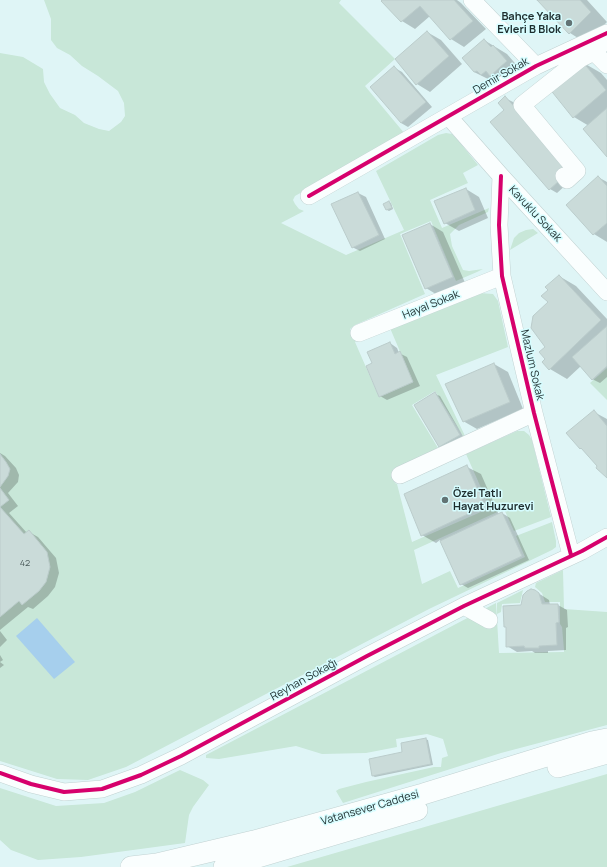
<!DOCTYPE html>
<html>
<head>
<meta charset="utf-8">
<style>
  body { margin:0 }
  canvas { display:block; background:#dff5f6 }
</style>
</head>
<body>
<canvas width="607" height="867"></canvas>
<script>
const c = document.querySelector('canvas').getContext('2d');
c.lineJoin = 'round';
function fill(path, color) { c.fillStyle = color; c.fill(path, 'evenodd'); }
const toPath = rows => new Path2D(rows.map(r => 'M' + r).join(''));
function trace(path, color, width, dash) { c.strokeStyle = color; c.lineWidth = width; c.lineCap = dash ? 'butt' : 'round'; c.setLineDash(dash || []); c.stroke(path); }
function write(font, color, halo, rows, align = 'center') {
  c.font = font + ' Manrope,sans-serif'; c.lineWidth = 3; c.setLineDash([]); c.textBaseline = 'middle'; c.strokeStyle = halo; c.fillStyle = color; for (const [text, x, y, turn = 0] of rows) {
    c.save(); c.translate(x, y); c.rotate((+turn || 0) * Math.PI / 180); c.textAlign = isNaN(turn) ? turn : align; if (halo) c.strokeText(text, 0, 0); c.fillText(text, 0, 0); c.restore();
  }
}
fill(toPath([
  [44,0,341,0,339,3,395,59,365,86,405,134,295,196,293,200,295,204,299,209,304,211,281,223,346,255,404,230,376,171,438,135,446,133,452,134,457,139,478,165,463,173,468,183,430,200,442,228,489,208,488,212,459,225,450,234,452,246,463,270,469,271,483,269,477,272,456,281,431,221,400,234,425,294,355,325,350,329,351,333,356,341,355,342,379,397,413,382,390,328,479,293,493,294,498,301,508,347,436,375,465,436,463,436,435,391,412,405,438,448,393,469,392,476,395,483,397,484,412,542,490,508,466,454,517,431,524,431,529,435,532,440,551,517,514,531,504,509,414,550,422,584,450,571,458,588,525,557,516,536,552,522,556,541,556,547,552,550,429,609,126,767,88,780,57,779,0,761,0,53,23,57,43,69,44,82,50,94,60,108,75,115,84,123,99,129,109,131,121,122,125,116,124,103,118,91,98,76,82,66,70,55,57,48,51,40,51,19],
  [533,229,538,233,510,250,514,238,519,233,526,230],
  [607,368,607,400,590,383],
  [563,570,564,609,564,650,562,627,560,624,560,602,545,602,542,593,535,587,536,583],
  [523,590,520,603,502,604,501,612,497,614,497,603],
  [496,603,499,653,564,652,564,609,607,612,607,725,501,753,343,803,336,791,339,789,366,782,434,767,441,767,442,758,448,756,443,739,427,734,396,739,397,747,366,753,322,754,296,746,219,759,206,758,206,755],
  [180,770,203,780,209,785,193,807,189,815,185,843,81,857,38,860,11,850,0,840,0,788,56,806,104,803,135,792],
  [607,774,607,867,287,867]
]), '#c8e7d8');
fill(toPath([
  [37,618,75,662,54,679,16,636]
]), '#a6cfed');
fill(toPath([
  [384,0,457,0,461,3,486,29,464,47,451,39,430,16,415,29,402,21],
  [538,0,587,0,607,22,586,43,570,33],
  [427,32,441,40,462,64,430,92,417,84],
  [484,40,507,54,520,69,495,82,489,78,488,79,474,72],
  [582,62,601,73,607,80,607,155,589,126,574,117,550,88],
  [395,68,402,72,432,107,408,127,401,123],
  [505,98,513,102,577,175,557,193,550,189],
  [598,177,607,182,607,242,594,234,567,205],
  [466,189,479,197,488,218,459,231,445,223],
  [358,193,366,197,385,239,360,251,352,247],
  [389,202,391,203,393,209,389,211,387,210],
  [430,224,443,232,466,285,439,296,426,288],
  [559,276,576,286,607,319,607,377,600,383,592,379,581,366,567,379,550,369,547,359,547,347,549,290],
  [390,343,397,348,399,353,407,357,420,386,387,400,380,396,373,364],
  [494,364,508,372,523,409,477,429,463,421],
  [435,394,440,396,464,438,445,449,440,447,416,405],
  [594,412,607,419,607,477,585,451,580,448],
  [0,453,5,456,16,468,19,475,18,482,8,493,18,506,9,513,27,533,29,532,38,537,56,558,59,573,55,587,48,596,33,609,28,607,0,630],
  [467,467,481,474,499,515,502,513,510,518,529,560,468,588,461,584,440,540,436,543,422,535],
  [535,591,549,600,550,605,558,605,567,610,568,627,566,628,566,650,548,651,548,653,535,653,532,651,517,652,507,646,507,628,505,626],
  [0,631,7,640,0,647],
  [0,655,3,660,0,662,4,665,0,668],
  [425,739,428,740,433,765,375,777,373,776]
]), '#0003');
const building = toPath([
  [382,0,454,0,473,21,450,40,420,6,401,22,381,1,382,0],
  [537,0,580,0,591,12,569,34,537,0],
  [427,31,449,56,416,85,395,59,427,31],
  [484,39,491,47,493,45,507,61,490,76,486,71,481,75,477,71,474,72,462,58,484,39],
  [582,61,606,90,573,118,549,88,582,61],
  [394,66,426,102,401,123,370,87,394,66],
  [505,96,570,171,549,190,490,122,504,110,498,103,505,96],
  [607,108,607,157,583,129,607,108],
  [598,176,607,186,607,223,593,235,566,205,598,176],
  [466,188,475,210,444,224,434,201,466,188],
  [358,192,379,235,352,248,331,204,358,192],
  [389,201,392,208,386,210,383,204,389,201],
  [430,223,453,277,425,289,402,235,430,223],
  [559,275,601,320,549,370,542,362,545,359,539,352,545,347,531,328,533,316,548,302,541,296,548,290,545,287,559,275],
  [607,326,607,366,592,380,572,357,607,326],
  [390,342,395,354,400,351,413,382,379,397,366,366,372,363,367,352,390,342],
  [494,363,510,402,463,422,445,384,494,363],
  [435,392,460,435,439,447,414,405,435,392],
  [594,410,607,426,607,478,596,468,597,466,581,448,580,449,566,433,594,410],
  [0,454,6,462,10,469,8,476,0,487,0,454],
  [467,465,485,506,421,536,404,494,467,465],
  [0,488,9,500,0,507,0,488],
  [0,507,24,534,29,530,47,552,50,567,46,582,39,591,22,605,19,601,0,617,0,507],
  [502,512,522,556,460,585,440,541,502,512],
  [531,589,535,590,539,593,542,604,558,604,559,622,556,623,557,645,539,646,539,648,525,648,524,646,506,647,506,627,504,627,503,606,521,605,523,595,527,591,531,589],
  [426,738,431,764,372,776,369,759,402,752,401,743,426,738]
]);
fill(building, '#cadbd9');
trace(building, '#bbcccb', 1);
const minor = toPath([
  [472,0,536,66],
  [602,44,594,52,607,65],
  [449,117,501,176,607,292],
  [501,176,499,225,502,276,534,413,571,555],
  [564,176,567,180,577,171,522,105,580,59,594,52],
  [309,196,536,66,607,33],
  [359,333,502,276],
  [400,475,534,413],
  [464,606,489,620],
  [0,773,31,784,64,792,102,789,141,775,181,756,367,656,464,606,582,551,607,537]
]);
const major = toPath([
  [558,767,607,753],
  [131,867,157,864,254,841,423,794,592,742,607,739],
  [224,867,417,810]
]);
trace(minor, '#c1d2d2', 18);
trace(major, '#c1d2d2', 22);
trace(minor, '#fafefe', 17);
trace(major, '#fafefe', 21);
trace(toPath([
  [501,176,499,225,502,276,534,413,571,555],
  [309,196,536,66,607,33],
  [0,773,31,784,64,792,102,789,141,775,181,756,367,656,464,606,582,551,607,537]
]), '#d6006c', 4);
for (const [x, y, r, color] of [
  [569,23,4,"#627374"],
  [445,500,4,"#627374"]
]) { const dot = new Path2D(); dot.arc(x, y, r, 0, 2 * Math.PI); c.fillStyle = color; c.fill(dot); trace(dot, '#d6fdff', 1.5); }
write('9px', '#4c5b5c', null, [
  ["42",25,563]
]);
write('bold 11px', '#1e2d2e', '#d6fdff', [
  ["Bahçe Yaka",561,17],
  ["Evleri B Blok",561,30],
  ["Özel Tatlı",453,494,"left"],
  ["Hayat Huzurevi",453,507,"left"]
], 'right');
write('11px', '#1e2d2e', '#d6fdff', [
  ["Demir Sokak",501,76,-30],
  ["Kavuklu Sokak",535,214,47],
  ["Hayal Sokak",431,305,-22],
  ["Mazlum Sokak",532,365,77],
  ["Reyhan Sokağı",304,680,-29],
  ["Vatansever Caddesi",370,808,-16]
]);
</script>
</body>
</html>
